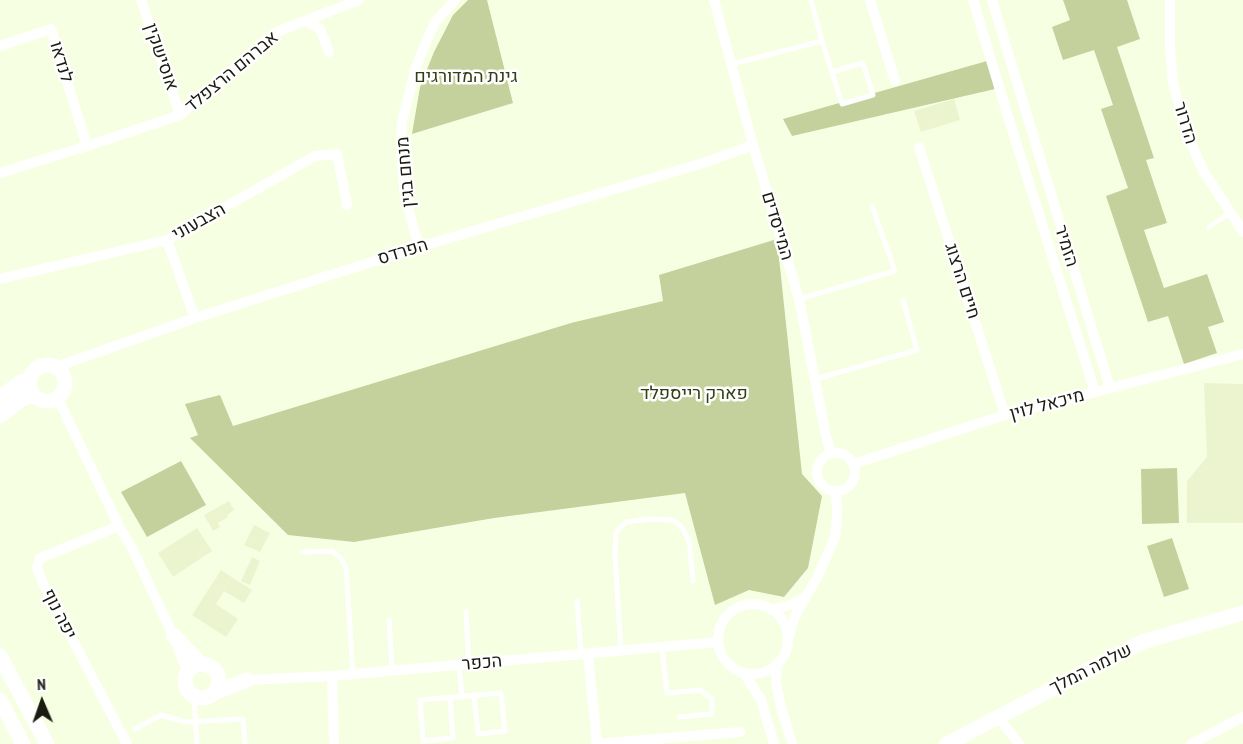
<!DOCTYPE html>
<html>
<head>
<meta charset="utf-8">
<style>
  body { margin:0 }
  #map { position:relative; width:1243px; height:744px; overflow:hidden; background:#f7ffe2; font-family:"PT Sans Narrow",sans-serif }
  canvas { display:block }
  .north { position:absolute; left:12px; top:672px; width:60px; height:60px; -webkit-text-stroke:4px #fff; paint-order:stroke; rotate:358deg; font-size:16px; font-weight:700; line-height:24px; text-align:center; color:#1a1c12 }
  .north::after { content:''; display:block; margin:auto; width:21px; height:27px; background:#1a1c12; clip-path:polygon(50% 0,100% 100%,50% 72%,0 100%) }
</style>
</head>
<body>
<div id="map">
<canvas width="1243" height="744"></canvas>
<div class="north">N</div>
</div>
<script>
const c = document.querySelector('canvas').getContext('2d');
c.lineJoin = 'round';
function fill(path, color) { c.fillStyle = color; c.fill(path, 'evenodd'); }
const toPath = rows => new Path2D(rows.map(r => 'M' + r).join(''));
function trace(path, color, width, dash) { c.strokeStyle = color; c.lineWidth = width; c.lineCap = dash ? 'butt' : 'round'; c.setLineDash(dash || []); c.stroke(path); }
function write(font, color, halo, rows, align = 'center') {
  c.font = font + ' "PT Sans Narrow",Heebo,sans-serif'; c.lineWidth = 5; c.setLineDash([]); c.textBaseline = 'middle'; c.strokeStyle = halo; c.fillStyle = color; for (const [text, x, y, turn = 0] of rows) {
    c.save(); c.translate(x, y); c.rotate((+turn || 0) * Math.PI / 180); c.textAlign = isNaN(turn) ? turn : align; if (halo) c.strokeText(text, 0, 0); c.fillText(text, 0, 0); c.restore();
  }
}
fill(toPath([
  [954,99,960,120,921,132,914,111],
  [1204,383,1243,384,1243,523,1187,523,1187,481,1207,457],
  [229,501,234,510,227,515,228,517,218,523,220,527,213,531,204,515],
  [254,525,270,533,260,552,244,545],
  [197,528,212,551,173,577,158,553],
  [252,557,260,561,250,585,241,581],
  [221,570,252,590,244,603,224,591,216,604,238,619,226,637,192,615]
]), '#ebf4cf');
fill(toPath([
  [468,0,487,0,513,103,412,134,420,87,434,52,453,15],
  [1063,0,1127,0,1140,39,1117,47,1154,158,1146,160,1167,223,1144,230,1164,288,1207,274,1224,322,1208,327,1217,353,1184,364,1168,316,1148,322,1106,196,1128,188,1101,109,1113,105,1094,50,1063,60,1052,27,1070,20],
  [987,61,995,89,792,136,783,119],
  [777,239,802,474,822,496,808,568,784,597,749,590,715,605,685,493,494,518,354,542,288,535,190,438,198,435,185,404,220,395,233,426,571,323,663,301,659,275],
  [181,461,206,505,147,537,121,492],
  [1177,468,1179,523,1142,524,1141,469],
  [1172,538,1189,589,1164,597,1147,546]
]), '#c4d19d');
trace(toPath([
  [822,41,842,104,873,95,863,63,832,72],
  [732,64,822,41,811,0],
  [1209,227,1230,213],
  [799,299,895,271,872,206],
  [816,379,917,350,903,300],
  [303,552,332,551,341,558,346,568,353,674],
  [577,601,581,654],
  [466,611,469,664],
  [389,620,392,671],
  [662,648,667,693,700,690,712,699,712,714,679,717],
  [621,650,615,555,616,532,626,522,651,519,673,520,681,526,689,540,693,581],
  [459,665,462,697],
  [194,697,197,744],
  [450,698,453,738,423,741,420,700,501,693,505,731,478,734,474,696],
  [135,729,161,715,185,722,243,719,245,744]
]), '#fff', 5);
trace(toPath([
  [141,0,180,115],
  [714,0,753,145,799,299,826,436,831,454],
  [870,0,895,81],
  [973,0,1006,110,1095,392],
  [992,0,1110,388],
  [1170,0,1170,49,1173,82,1181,114,1195,153,1204,172,1243,232],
  [306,21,320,29,329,52],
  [0,46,51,29,87,146],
  [919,147,1005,415],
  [0,173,87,146,180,115,279,31,359,0],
  [167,240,195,318],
  [419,247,405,198,401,153,402,122,416,67,426,42,435,22,455,0],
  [0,279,167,240,315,156,337,154,347,205],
  [56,367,195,318,419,247,703,163,753,145],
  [58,399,119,526,133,550,147,580,173,635,187,671],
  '817 472a19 19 0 1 1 38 0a19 19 0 1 1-38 0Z',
  [853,464,1005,415,1243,354],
  [119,526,40,558,37,568,43,583,127,744],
  '718 639a35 35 0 1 1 70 0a35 35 0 1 1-70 0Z',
  [771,610,793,604,806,597],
  [789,636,795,616,818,576,835,537,837,519,837,506,835,491],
  [588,654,597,744],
  [777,665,776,682,780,703,792,744],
  [744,673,761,700,774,744],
  [332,676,334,744],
  [247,680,332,676,718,642],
  [998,717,1019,744],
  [596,744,740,732],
  [1191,744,1243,717]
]), '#fff', 10);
trace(toPath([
  '29 383a18 18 0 1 1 36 0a18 18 0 1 1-36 0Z',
  [0,398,19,383,30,379],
  [0,416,22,399,33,395],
  [173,635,200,663],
  [0,656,47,744],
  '185 681a17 17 0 1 1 34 0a17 17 0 1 1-34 0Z',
  [214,693,247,680],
  [0,700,23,744],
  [947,744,1142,642,1243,613]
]), '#fff', 15);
write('18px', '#1a1c12', '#fff', [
  ["אוסישקין",161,57,71],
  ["לנדאו",61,62,73],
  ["אברהם הרצפלד",232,72,-40],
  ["הדרור",1185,123,73],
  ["מנחם בגין",406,172,-95],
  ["הצבעוני",199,222,-29],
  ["המייסדים",777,226,73],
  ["הזמיר",1066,246,73],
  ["הפרדס",403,252,-17],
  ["חיים הרצוג",962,281,72],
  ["מיכאל לוין",1047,405,-15],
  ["יפה נוף",59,614,63],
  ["הכפר",482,663,-5],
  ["שלמה המלך",1091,669,-27]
]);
write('18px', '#353d17', '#fff', [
  ["גינת המדורגים",466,77],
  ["פארק רייספלד",694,394]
]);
</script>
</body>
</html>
